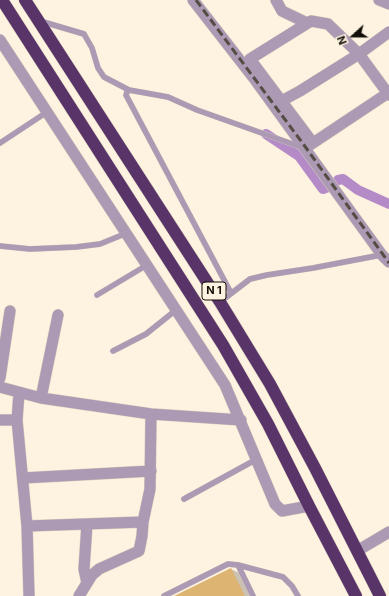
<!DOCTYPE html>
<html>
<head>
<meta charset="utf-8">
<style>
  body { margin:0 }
  #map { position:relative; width:389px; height:596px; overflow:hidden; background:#fef3e1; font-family:Inter,sans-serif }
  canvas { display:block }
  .north { position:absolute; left:333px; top:16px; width:40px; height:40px; -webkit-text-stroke:3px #fef3e1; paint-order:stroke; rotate:249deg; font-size:11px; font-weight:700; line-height:16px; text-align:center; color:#140f08 }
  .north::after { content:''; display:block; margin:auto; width:14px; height:18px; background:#140f08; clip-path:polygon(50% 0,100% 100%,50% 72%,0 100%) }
</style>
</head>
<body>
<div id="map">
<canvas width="389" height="596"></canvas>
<div class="north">N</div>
</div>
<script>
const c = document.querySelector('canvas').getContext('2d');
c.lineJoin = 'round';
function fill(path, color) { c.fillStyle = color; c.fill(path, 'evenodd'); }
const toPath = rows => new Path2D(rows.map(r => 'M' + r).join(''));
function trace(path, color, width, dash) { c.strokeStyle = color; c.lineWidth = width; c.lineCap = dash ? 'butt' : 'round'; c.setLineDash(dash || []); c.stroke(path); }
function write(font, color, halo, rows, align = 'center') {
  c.font = font + ' Inter,sans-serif'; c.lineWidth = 3.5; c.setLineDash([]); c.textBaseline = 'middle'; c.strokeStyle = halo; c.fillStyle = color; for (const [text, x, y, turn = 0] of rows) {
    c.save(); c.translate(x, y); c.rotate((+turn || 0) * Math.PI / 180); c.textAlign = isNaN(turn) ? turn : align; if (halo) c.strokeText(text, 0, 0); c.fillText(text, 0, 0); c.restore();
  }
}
fill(toPath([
  [231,569,239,573,250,596,176,596]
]), '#0003');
trace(toPath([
  [266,134,299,156,323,189,328,187],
  [338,180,343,179,358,190,389,204]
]), '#b48bc7', 10);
fill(toPath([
  [231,568,245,596,174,596]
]), '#deb472');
const lane = toPath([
  [40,21,84,34,92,48,98,68,104,77,129,90],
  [0,143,47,112],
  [0,246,30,249,76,247,100,244,127,233],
  [231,293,126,95,127,92,129,90,168,97,197,110,301,147],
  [97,295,147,265],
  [220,302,250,279,267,275,313,268,381,255],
  [113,351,146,334,176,310],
  [184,499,257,459],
  [238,565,253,596],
  [164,596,228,564,238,565,283,577,292,586,298,596]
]);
const street = toPath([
  [193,0,253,77,382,255,389,262],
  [276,0,282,11,307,23],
  [379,0,389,4],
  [0,40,225,385,275,504,282,511,309,506],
  [276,104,300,91,359,54,389,32],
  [313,143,250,59,311,21,328,24,359,54,389,95],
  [307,147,388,93],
  [0,378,10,311],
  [0,387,41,398,151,414,241,420],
  [19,393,17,420,27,526,29,596],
  [41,398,58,315],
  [0,420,17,420],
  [23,478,151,471],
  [27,526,143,522],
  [357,551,389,532],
  [87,583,84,569,87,524],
  [79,596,92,575,99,569,139,551,142,536,143,522,150,489,151,414]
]);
const highway = toPath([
  [2,0,223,345,268,424,309,506,356,596],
  [25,0,220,302,270,384,315,468,380,596]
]);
trace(lane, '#d9cfbe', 6);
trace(street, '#d9cfbe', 12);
trace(highway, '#d9cfbe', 13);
trace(lane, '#ac99b4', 5.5);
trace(street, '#ac99b4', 11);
trace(highway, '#593469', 12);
trace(toPath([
  [196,0,304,145,389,263]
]), '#544d43', 3, [8, 4]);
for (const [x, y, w] of [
  [214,291,24]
]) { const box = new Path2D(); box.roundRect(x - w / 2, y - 9, w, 18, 3); c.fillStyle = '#fef3e1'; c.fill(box); trace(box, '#140f08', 1); }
write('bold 11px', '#140f08', null, [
  ["N 1",214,291]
]);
</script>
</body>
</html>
